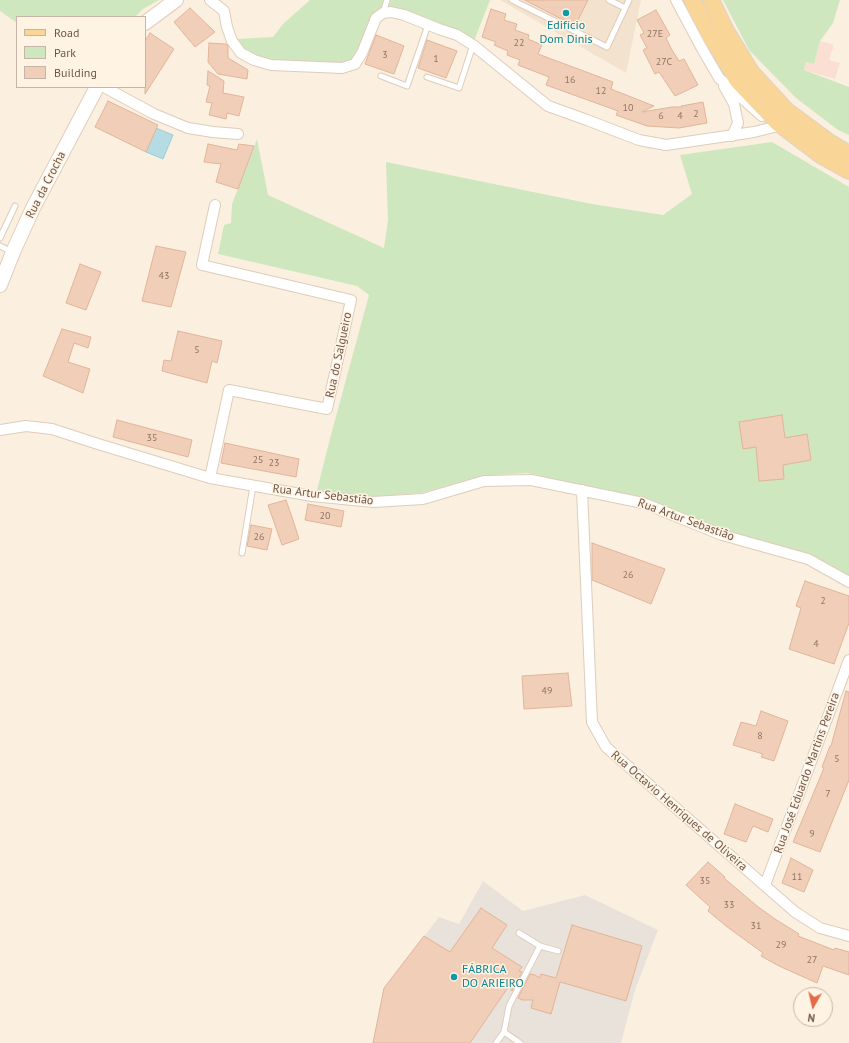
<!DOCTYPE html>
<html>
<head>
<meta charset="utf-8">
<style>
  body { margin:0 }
  #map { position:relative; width:849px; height:1043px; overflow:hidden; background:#fbf0df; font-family:"PT Sans",sans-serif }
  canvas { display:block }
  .legend { position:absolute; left:16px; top:16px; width:130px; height:72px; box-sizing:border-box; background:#fff4e4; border:1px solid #c6b5a6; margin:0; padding:5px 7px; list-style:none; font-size:12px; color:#705648 }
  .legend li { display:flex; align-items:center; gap:8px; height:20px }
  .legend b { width:20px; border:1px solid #c6b5a6 }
  .north { position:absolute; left:793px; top:987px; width:40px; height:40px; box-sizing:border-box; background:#fff4e4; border:1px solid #c6b5a6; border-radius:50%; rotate:188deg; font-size:11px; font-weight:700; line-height:16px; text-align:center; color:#705648 }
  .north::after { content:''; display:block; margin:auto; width:14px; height:18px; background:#e36a46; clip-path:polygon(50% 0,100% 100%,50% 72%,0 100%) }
</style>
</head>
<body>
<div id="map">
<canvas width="849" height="1043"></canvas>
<ul class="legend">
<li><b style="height:5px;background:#f9d598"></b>Road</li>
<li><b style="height:11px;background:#cfe7be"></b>Park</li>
<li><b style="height:11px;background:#f0ceb7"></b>Building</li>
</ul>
<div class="north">N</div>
</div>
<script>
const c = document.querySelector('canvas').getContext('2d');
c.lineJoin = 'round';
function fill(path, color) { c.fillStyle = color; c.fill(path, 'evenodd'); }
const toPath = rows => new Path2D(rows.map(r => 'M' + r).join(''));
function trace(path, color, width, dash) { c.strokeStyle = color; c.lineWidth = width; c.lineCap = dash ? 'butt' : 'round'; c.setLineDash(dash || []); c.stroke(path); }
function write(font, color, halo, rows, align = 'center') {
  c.font = font + ' "PT Sans",sans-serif'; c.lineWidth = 3; c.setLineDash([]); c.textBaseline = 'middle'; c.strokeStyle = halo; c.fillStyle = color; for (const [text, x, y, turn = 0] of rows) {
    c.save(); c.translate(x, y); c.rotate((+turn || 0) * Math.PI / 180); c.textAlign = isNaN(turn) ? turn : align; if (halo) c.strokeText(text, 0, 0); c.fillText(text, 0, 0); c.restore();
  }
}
fill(toPath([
  [500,0,641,0,626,73]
]), '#f2e2ce');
fill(toPath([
  [820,41,834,45,829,60,840,63,835,79,804,70,806,62,814,64]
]), '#fbdfd2');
fill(toPath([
  [483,881,523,911,585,895,658,930,635,990,621,1043,372,1043,374,1040,384,988,439,917,459,924]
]), '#e9e2db');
fill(toPath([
  [0,0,159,0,143,9,135,17,17,17,17,23,0,11],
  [310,0,490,0,474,41,391,8,372,20,352,62,340,65,271,63,244,50,237,39,273,37,283,24],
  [723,0,840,0,833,23,820,41,814,64,806,62,804,70,849,87,849,135,838,130,796,98,749,50],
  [257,139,268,195,384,248,388,220,386,162,592,204,663,215,692,194,680,155,772,142,849,187,849,577,724,531,568,483,527,473,483,476,421,493,372,497,317,490,332,431,369,295,357,286,218,254,224,225,231,223,232,204]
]), '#cfe7be');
const water = toPath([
  [156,128,173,135,163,159,146,152,156,128]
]);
fill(water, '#b5dce3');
trace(water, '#9bccd5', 1);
const building = toPath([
  [525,0,588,0,575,26,525,0],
  [190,8,215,32,195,47,174,22,190,8],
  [491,9,506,14,504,20,517,24,515,30,529,35,528,39,542,45,538,54,613,82,611,89,654,106,642,112,672,107,682,107,681,106,703,102,707,123,679,128,647,126,616,115,618,111,546,85,549,77,518,65,520,60,507,55,508,51,494,45,496,42,482,37,491,9],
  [656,10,670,35,666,38,672,50,679,61,684,59,698,85,675,96,659,72,655,74,643,50,647,48,640,35,644,33,637,20,656,10],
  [150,33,174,49,145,94,145,41,150,33],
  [376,35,404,46,394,74,365,64,376,35],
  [427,40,457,51,446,78,418,68,427,40],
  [209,43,226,44,228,46,228,58,248,70,247,79,218,74,208,62,209,43],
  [208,71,224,81,223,93,244,97,239,116,227,113,226,119,209,115,212,103,206,102,210,86,207,85,208,71],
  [108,101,158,125,146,152,95,127,108,101],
  [208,144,237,150,239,144,254,146,238,189,216,182,221,164,204,162,208,144],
  [156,246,186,252,171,307,142,301,156,246],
  [80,264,101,272,86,310,66,303,80,264],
  [62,329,91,337,88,348,74,343,68,362,90,369,83,393,43,376,62,329],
  [178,331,222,341,217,363,212,361,207,383,162,371,164,360,171,361,178,331],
  [782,415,785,438,807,434,811,460,783,465,784,479,759,481,756,447,743,449,739,422,782,415],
  [117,420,192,440,188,457,113,437,117,420],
  [225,443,299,459,296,477,221,463,225,443],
  [286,500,293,520,299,539,282,545,268,505,286,500],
  [308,504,344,511,341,527,305,520,308,504],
  [251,525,272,529,267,550,247,546,251,525],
  [592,543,665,569,651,604,592,580,592,543],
  [805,581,849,596,849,623,834,664,789,649,801,608,796,606,805,581],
  [568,673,572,706,524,709,522,676,568,673],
  [846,691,849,692,849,780,820,852,793,842,824,768,822,767,830,746,831,746,846,691],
  [761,711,788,721,774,761,761,757,763,754,733,745,741,722,756,726,761,711],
  [735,804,773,819,768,832,753,826,746,842,724,834,735,804],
  [791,858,813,870,804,892,782,883,791,858],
  [708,862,725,877,724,878,757,906,775,919,799,934,798,936,834,950,835,948,849,952,849,975,823,966,817,983,779,966,761,956,763,953,726,926,708,911,710,907,686,885,708,862],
  [481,908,507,925,492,948,522,967,519,971,522,972,512,991,509,986,470,1043,373,1043,384,988,424,936,450,952,481,908],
  [572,925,642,946,626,1001,560,982,551,1014,531,1008,533,1000,522,1000,518,998,530,974,535,975,540,978,541,974,556,978,572,925]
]);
fill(building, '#f0ceb7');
trace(building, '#e2b498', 1);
const lane = toPath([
  [512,0,607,47,629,0],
  [609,0,625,8],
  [383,13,387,0],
  [381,76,407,86,428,25],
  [427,77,459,88,473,45],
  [0,238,15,206],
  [0,246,12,252],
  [242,553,253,486],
  [519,933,540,946],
  [504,1032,509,1006,540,946,558,951],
  [496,1043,504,1032,520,1043]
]);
const street = toPath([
  [210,0,224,11,227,27,232,41,241,53,254,60,271,65,342,68,355,64,362,53,376,18,383,13,391,12,404,15,439,29,457,35,473,45,548,106,587,120,639,140,666,145,754,132,782,125],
  [676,0,701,47,719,78,762,116],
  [724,86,734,104,738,123,732,136],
  [104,87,154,114,188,128,213,132,238,134],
  [0,430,26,426,52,429,98,444,210,478,312,496,373,502,423,499,484,481,531,480,643,503,722,535,808,559,849,582],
  [210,478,229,390,327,409,351,300,202,265,215,205],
  [582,490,592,722,606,747,795,912,820,928,849,936],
  [765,885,849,660]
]);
const secondary = toPath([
  [145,23,176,0],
  [0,285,13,252,33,208,97,87]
]);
const primary = toPath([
  [692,0,711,37,738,81,777,122,822,156,849,171],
  [711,0,726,31,751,72,787,111,829,142,849,154]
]);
trace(lane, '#deccbb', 7);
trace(street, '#deccbb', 12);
trace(secondary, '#e3cdba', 16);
trace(primary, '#dad3cf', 18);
trace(lane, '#fff', 5);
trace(street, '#fff', 10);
trace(secondary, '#fff', 14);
trace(primary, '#f9d598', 16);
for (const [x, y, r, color] of [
  [566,13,4,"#0f9aa8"],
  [454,977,4,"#0f9aa8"]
]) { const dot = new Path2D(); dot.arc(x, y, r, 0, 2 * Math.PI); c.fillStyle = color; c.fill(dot); trace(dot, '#fff4e4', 1.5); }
write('10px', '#907464', null, [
  ["27E",655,34],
  ["22",519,43],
  ["3",385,55],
  ["1",436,59],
  ["27C",664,62],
  ["16",570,80],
  ["12",601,91],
  ["10",628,108],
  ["2",696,114],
  ["6",661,116],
  ["4",680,116],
  ["43",164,276],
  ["5",197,350],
  ["35",152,438],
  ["25",258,460],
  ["23",274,463],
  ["20",325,516],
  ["26",259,537],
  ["26",628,575],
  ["2",823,601],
  ["4",816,644],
  ["49",547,691],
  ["8",760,736],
  ["5",837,759],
  ["7",828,794],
  ["9",812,834],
  ["11",797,877],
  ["35",705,881],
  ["33",729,905],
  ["31",756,926],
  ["29",781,945],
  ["27",812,960]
]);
write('12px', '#0d838f', '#fff4e4', [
  ["Edifício",566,26],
  ["Dom Dinis",566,40],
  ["FÁBRICA",462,970,"left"],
  ["DO ARIEIRO",462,984,"left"]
]);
write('12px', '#705648', '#fff4e4', [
  ["Rua da Crocha",46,185,-63],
  ["Rua do Salgueiro",339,355,-78],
  ["Rua Artur Sebastião",323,495,7],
  ["Rua Artur Sebastião",686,520,20],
  ["Rua José Eduardo Martins Pereira",807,773,-70],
  ["Rua Octavio Henriques de Oliveira",679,811,41]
]);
</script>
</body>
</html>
